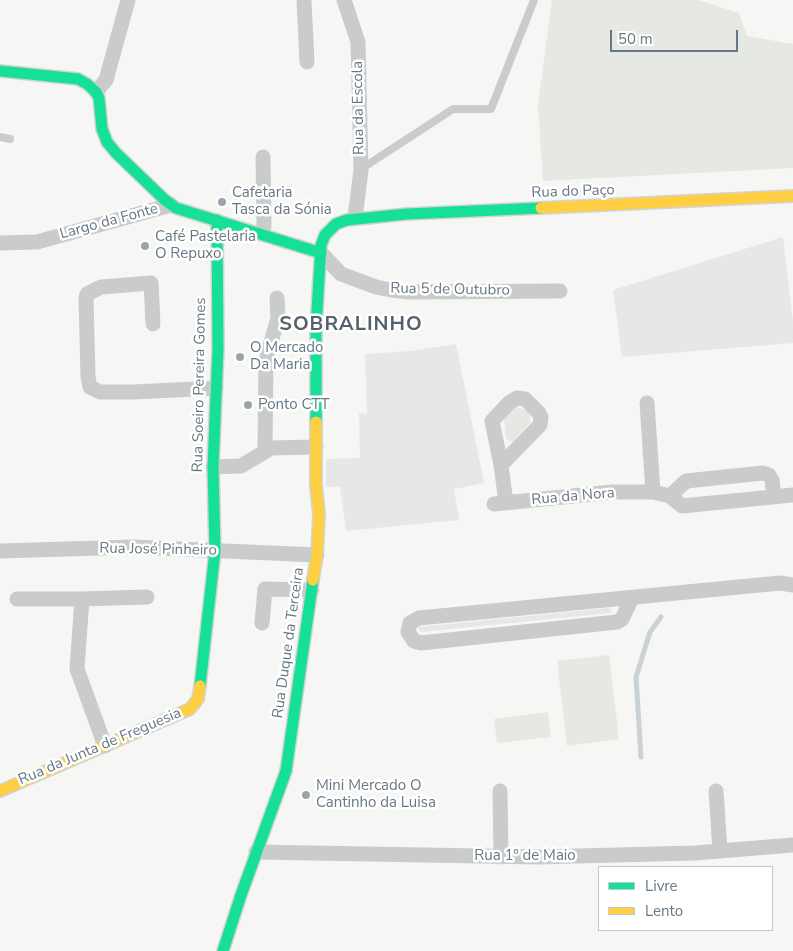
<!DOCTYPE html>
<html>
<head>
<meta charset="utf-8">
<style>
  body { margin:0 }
  #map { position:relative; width:793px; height:951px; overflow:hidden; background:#f6f6f5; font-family:"Nunito Sans",sans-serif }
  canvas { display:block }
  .legend { position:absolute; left:598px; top:866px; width:175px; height:65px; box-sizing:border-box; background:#fff; border:1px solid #c2c9cd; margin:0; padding:6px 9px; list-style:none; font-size:15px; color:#677883 }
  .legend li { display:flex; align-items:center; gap:10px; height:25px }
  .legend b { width:25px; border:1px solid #c2c9cd }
  .scale { position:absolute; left:610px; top:30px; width:128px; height:22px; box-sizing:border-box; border:2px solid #677883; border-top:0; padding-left:6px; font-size:15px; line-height:18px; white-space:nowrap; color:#677883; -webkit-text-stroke:4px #fff; paint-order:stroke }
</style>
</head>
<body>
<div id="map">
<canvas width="793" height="951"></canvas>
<ul class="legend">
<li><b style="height:6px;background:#16e098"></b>Livre</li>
<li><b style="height:6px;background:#ffcf43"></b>Lento</li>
</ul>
<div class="scale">50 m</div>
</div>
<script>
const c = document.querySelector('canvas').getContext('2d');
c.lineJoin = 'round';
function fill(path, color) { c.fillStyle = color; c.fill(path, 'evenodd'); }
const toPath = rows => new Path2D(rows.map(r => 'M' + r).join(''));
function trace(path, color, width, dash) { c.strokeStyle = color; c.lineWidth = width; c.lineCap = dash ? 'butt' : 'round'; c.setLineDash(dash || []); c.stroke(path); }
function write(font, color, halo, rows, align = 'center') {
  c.font = font + ' "Nunito Sans",sans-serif'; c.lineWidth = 5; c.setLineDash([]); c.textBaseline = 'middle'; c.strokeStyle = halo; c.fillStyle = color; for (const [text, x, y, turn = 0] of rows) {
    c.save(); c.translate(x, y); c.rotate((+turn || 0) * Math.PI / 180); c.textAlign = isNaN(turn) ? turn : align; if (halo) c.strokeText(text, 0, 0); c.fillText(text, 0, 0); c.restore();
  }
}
fill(toPath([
  [783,237,793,321,793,343,622,357,613,290],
  [456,344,484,483,454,489,459,520,346,531,340,487,326,487,326,459,360,458,359,413,367,414,365,354,411,351]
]), '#e6e7e7');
fill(toPath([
  [552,0,698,0,739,13,747,36,793,44,793,168,543,181,538,105],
  [515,407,527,410,530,416,530,423,513,441,510,441,506,438,504,418],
  [609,608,612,611,610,613,421,632,418,630,419,627],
  [609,655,619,739,567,746,557,661],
  [548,712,551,737,497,743,494,719]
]), '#e6e8e3');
trace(toPath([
  [641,757,636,677,650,632,661,617]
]), '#cad2d5', 5);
const fast = toPath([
  [0,71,78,79,87,84,96,92,99,98,102,129,107,142,116,153,165,200,176,208,321,253],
  [316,422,316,328,321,245,325,235,336,224,347,220,407,214,541,208],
  [200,686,215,551,213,467,218,349,217,220],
  [223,951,241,895,286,771,313,580]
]);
const slow = toPath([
  [541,208,793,196],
  [313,580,317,555,319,515,316,485,316,422],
  [0,791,190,709,198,699,200,686]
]);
trace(fast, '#d2d3d4', 14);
trace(slow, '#d2d3d4', 14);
trace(toPath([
  [0,137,10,139],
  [361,169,453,109,491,109,534,0]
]), '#cacccc', 8);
trace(toPath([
  [304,0,307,62],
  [344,0,358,42,361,170,355,218],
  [96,92,106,80,128,0],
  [263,157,264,226],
  [0,243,37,242,171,205],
  [321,253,341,274,376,287,391,290,409,292,560,291],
  [153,324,151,283,101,287,87,294,86,299,88,377,90,387,100,392,133,392,216,388],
  [647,403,653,492],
  [265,451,266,360,278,318,277,298],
  [501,465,540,425,541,417,539,413,525,399,517,398,510,402,492,421,501,465,506,503],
  [213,467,241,466,271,448,316,447],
  [670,496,686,481,763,473,769,475,772,480,774,496],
  [494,504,612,492,653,492,670,496,682,506,793,495],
  [0,551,133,547,317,555],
  [632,598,622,619,617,622,421,643,414,641,408,632,410,623,419,618,780,583,793,585],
  [17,599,82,599],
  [262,623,265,589,312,590],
  [105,746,77,669,82,599,147,597],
  [500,791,501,857],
  [716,791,720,851],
  [256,852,538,857,695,853,793,845]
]), '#cacccc', 15);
trace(fast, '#16e098', 11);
trace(slow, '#ffcf43', 11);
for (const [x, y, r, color] of [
  [222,202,5,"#99a4ab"],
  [145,246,5,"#99a4ab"],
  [240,357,5,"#99a4ab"],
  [248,405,5,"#99a4ab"],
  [306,795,5,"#99a4ab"]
]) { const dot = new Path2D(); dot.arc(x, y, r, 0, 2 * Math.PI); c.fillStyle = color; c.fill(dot); trace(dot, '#fff', 2); }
write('15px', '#677883', '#fff', [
  ["Rua da Escola",359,108,-91],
  ["Rua do Paço",573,192,-2],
  ["Largo da Fonte",109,222,-15],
  ["Rua 5 de Outubro",450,290,1],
  ["Rua Soeiro Pereira Gomes",200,385,-89],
  ["Rua da Nora",573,497,-5],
  ["Rua José Pinheiro",158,550,1],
  ["Rua Duque da Terceira",289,643,-82],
  ["Rua da Junta de Freguesia",100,747,-23],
  ["Rua 1º de Maio",525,856]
]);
write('15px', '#677883', '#fff', [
  ["Cafetaria",232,193],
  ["Tasca da Sónia",232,210],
  ["Café Pastelaria",155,237],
  ["O Repuxo",155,254],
  ["O Mercado",250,348],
  ["Da Maria",250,365],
  ["Ponto CTT",258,405],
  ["Mini Mercado O",316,786],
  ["Cantinho da Luisa",316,803]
], 'left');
c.letterSpacing = '1px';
write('bold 20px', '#556169', '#fff', [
  ["SOBRALINHO",351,325]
]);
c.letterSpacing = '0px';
</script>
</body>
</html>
